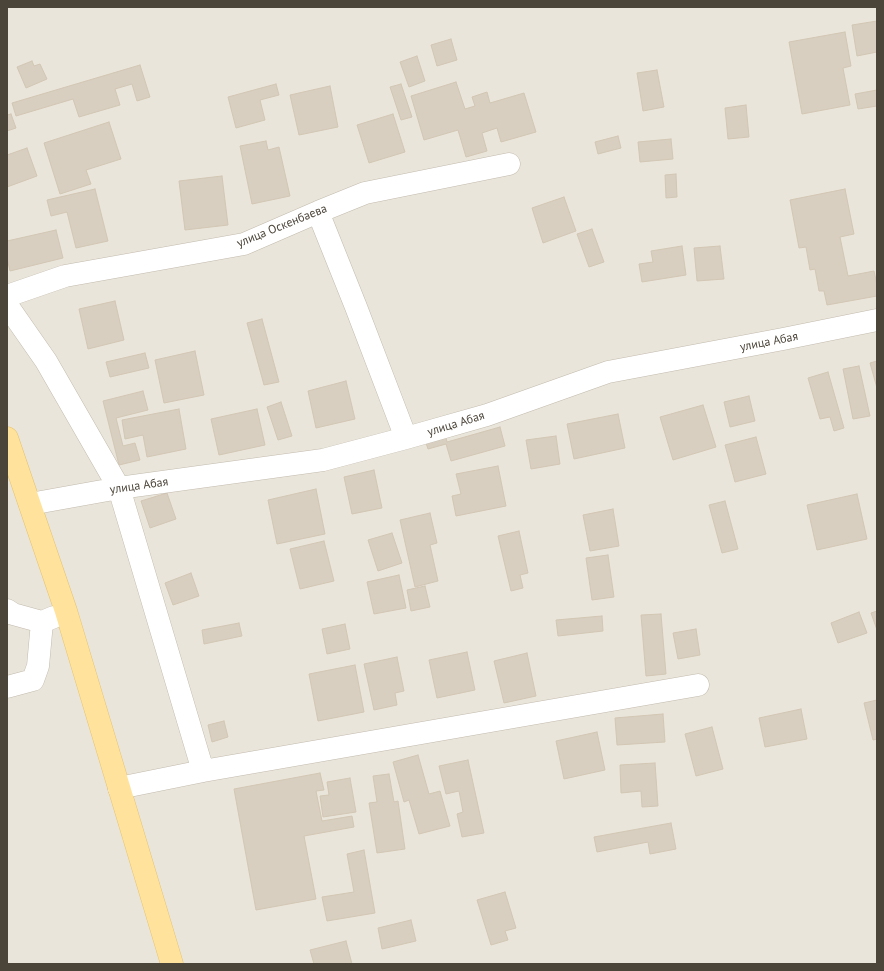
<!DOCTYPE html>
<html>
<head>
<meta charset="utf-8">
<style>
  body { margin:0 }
  #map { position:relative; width:884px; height:971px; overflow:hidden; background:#f6f3ec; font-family:"PT Sans",sans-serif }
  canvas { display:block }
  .frame { position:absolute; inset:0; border:8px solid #4b4439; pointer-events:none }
</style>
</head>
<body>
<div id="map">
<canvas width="884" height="971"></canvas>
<div class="frame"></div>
</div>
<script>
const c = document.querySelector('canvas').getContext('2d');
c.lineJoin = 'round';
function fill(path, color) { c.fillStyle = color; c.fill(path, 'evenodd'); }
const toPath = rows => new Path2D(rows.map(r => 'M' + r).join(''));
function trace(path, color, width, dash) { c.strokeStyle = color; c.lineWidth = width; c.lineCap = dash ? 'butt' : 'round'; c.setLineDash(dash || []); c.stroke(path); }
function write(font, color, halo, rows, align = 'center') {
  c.font = font + ' "PT Sans",sans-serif'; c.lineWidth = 3.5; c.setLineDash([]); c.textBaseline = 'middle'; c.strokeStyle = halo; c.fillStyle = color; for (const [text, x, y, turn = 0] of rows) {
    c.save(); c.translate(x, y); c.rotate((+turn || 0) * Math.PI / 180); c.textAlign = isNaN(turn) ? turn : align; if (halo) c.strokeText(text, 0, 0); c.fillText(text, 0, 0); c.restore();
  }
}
fill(toPath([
  [7,7,877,7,877,964,7,964]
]), '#eae5da');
const building = toPath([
  [877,21,877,52,857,56,852,25,877,21],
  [845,32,851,66,843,68,850,105,802,114,789,42,845,32],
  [451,39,457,60,437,66,431,45,451,39],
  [417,56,425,81,409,87,400,62,417,56],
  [32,61,34,66,40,64,47,79,26,88,17,67,32,61],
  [140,65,150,97,137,101,132,84,115,89,120,105,79,117,73,99,16,116,12,103,140,65],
  [657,70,664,107,643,111,637,73,657,70],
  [456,82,465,109,475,106,472,97,487,92,490,103,524,93,536,132,501,142,497,128,482,133,487,151,466,157,458,130,424,140,411,96,456,82],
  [276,84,279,95,260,100,265,120,236,128,228,97,276,84],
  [401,84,412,117,401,120,390,87,401,84],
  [330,86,338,127,299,135,290,95,330,86],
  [877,90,877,106,858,109,855,94,877,90],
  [746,105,749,137,728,139,725,108,746,105],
  [11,114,16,128,7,131,7,115,11,114],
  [393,114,405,152,369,163,357,125,393,114],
  [109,122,121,159,86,170,91,184,60,194,44,143,109,122],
  [618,136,621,148,598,154,595,142,618,136],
  [671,139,673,159,640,162,638,142,671,139],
  [266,141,268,150,279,147,290,196,252,204,240,146,266,141],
  [27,148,37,176,7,187,7,155,27,148],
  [676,174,677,197,666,198,665,175,676,174],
  [222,176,228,225,185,230,179,181,222,176],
  [95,189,108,241,76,248,67,212,51,216,47,200,95,189],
  [845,189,854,234,840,237,848,276,874,271,877,285,877,296,827,305,824,291,819,291,815,269,810,270,806,247,799,248,790,200,845,189],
  [564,197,576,231,543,243,532,208,564,197],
  [592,229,604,262,589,267,577,234,592,229],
  [56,230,63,258,10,271,7,258,7,241,56,230],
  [682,246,686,275,642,282,639,264,653,262,651,251,682,246],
  [720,246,724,279,697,281,694,248,720,246],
  [115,301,124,340,88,349,79,309,115,301],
  [262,319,279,382,264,385,247,323,262,319],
  [195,351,204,395,164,403,155,360,195,351],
  [145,353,149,368,110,377,106,362,145,353],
  [877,361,877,388,870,363,877,361],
  [859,366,870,416,853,419,843,369,859,366],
  [828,372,844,428,834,431,830,417,820,419,808,378,828,372],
  [346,381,355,419,316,428,308,391,346,381],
  [143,391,148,410,116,418,123,446,135,443,140,460,119,465,103,401,143,391],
  [749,396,755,421,730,427,724,402,749,396],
  [281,402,292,436,278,440,267,407,281,402],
  [703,405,716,447,673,460,660,417,703,405],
  [179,409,186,449,147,457,143,435,125,439,122,420,179,409],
  [257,409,265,445,219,455,211,419,257,409],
  [618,414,625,448,574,459,567,424,618,414],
  [500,427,505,446,451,461,446,444,428,449,425,440,445,434,447,442,500,427],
  [556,436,560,464,531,469,526,440,556,436],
  [756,437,766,474,735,482,725,445,756,437],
  [498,466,506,506,456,516,452,496,461,494,456,474,498,466],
  [374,470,382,508,352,514,344,477,374,470],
  [316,489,325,534,277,544,268,500,316,489],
  [167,493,176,519,150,528,141,501,167,493],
  [857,494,867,539,817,550,807,505,857,494],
  [725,501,738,549,722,553,709,505,725,501],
  [613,509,619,546,590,551,583,515,613,509],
  [430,513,437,543,430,545,438,581,415,587,400,520,430,513],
  [519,531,528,573,520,575,523,588,511,591,498,536,519,531],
  [392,533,402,563,378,571,368,540,392,533],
  [324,541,334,581,300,589,290,549,324,541],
  [608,555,614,597,592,600,586,558,608,555],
  [191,573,199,596,173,605,165,583,191,573],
  [399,575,406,608,374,614,367,582,399,575],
  [425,586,430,607,411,611,407,590,425,586],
  [877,611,877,630,871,613,877,611],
  [859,612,867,633,838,643,831,623,859,612],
  [661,614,666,674,646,676,641,615,661,614],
  [602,616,603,631,558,636,556,620,602,616],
  [239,623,242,636,204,644,202,630,239,623],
  [345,624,350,649,327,654,322,629,345,624],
  [696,629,700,655,678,659,673,633,696,629],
  [467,652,475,690,437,698,429,660,467,652],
  [527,653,536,696,504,703,494,661,527,653],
  [397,657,404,691,395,693,397,705,374,710,364,664,397,657],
  [355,665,364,712,318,721,309,674,355,665],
  [877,700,877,739,873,740,864,703,877,700],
  [801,709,807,739,765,747,759,718,801,709],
  [663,714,665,742,617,745,615,718,663,714],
  [224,721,228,737,212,742,208,725,224,721],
  [712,727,723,769,696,776,685,734,712,727],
  [597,732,605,770,564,779,556,741,597,732],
  [418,755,429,794,440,791,450,826,419,834,409,800,404,802,393,762,418,755],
  [468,760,484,833,462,837,457,814,463,812,459,791,446,794,439,766,468,760],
  [655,763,658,806,642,807,641,791,621,793,620,765,655,763],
  [320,773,324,790,316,791,322,821,352,816,354,827,304,836,316,899,256,910,234,789,320,773],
  [389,774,394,802,398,801,405,849,377,853,369,803,377,802,373,776,389,774],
  [350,778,356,812,323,817,320,796,329,795,327,782,350,778],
  [671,823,676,849,650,854,648,842,597,852,594,837,671,823],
  [364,850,375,913,327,921,322,897,354,892,347,854,364,850],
  [505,892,516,928,505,931,508,940,491,945,477,900,505,892],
  [411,920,416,941,382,949,378,928,411,920],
  [346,941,352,964,314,964,310,950,346,941]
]);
fill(building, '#d8cfc1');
trace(building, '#d3c7b4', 1);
const minor = toPath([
  [318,212,356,307,406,438],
  [7,296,65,276,244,244,318,212,365,193,509,164],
  [7,305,46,361,119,488,203,771],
  [30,504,119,488,323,460,406,438,487,415,608,372,783,339,877,320],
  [7,610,13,614,42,622,54,617],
  [7,687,33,680,38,666,42,622],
  [119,788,203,771,698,685]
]);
const major = toPath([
  [7,438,66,611,172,964]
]);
trace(minor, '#c2bbae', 23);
trace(major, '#e6c16a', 23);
trace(minor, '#fff', 22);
trace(major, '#ffe39c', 22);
write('12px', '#4b4439', '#fff', [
  ["улица Оскенбаева",282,226,-22],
  ["улица Абая",769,342,-11],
  ["улица Абая",456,424,-17],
  ["улица Абая",139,486,-8]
]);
</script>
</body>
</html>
